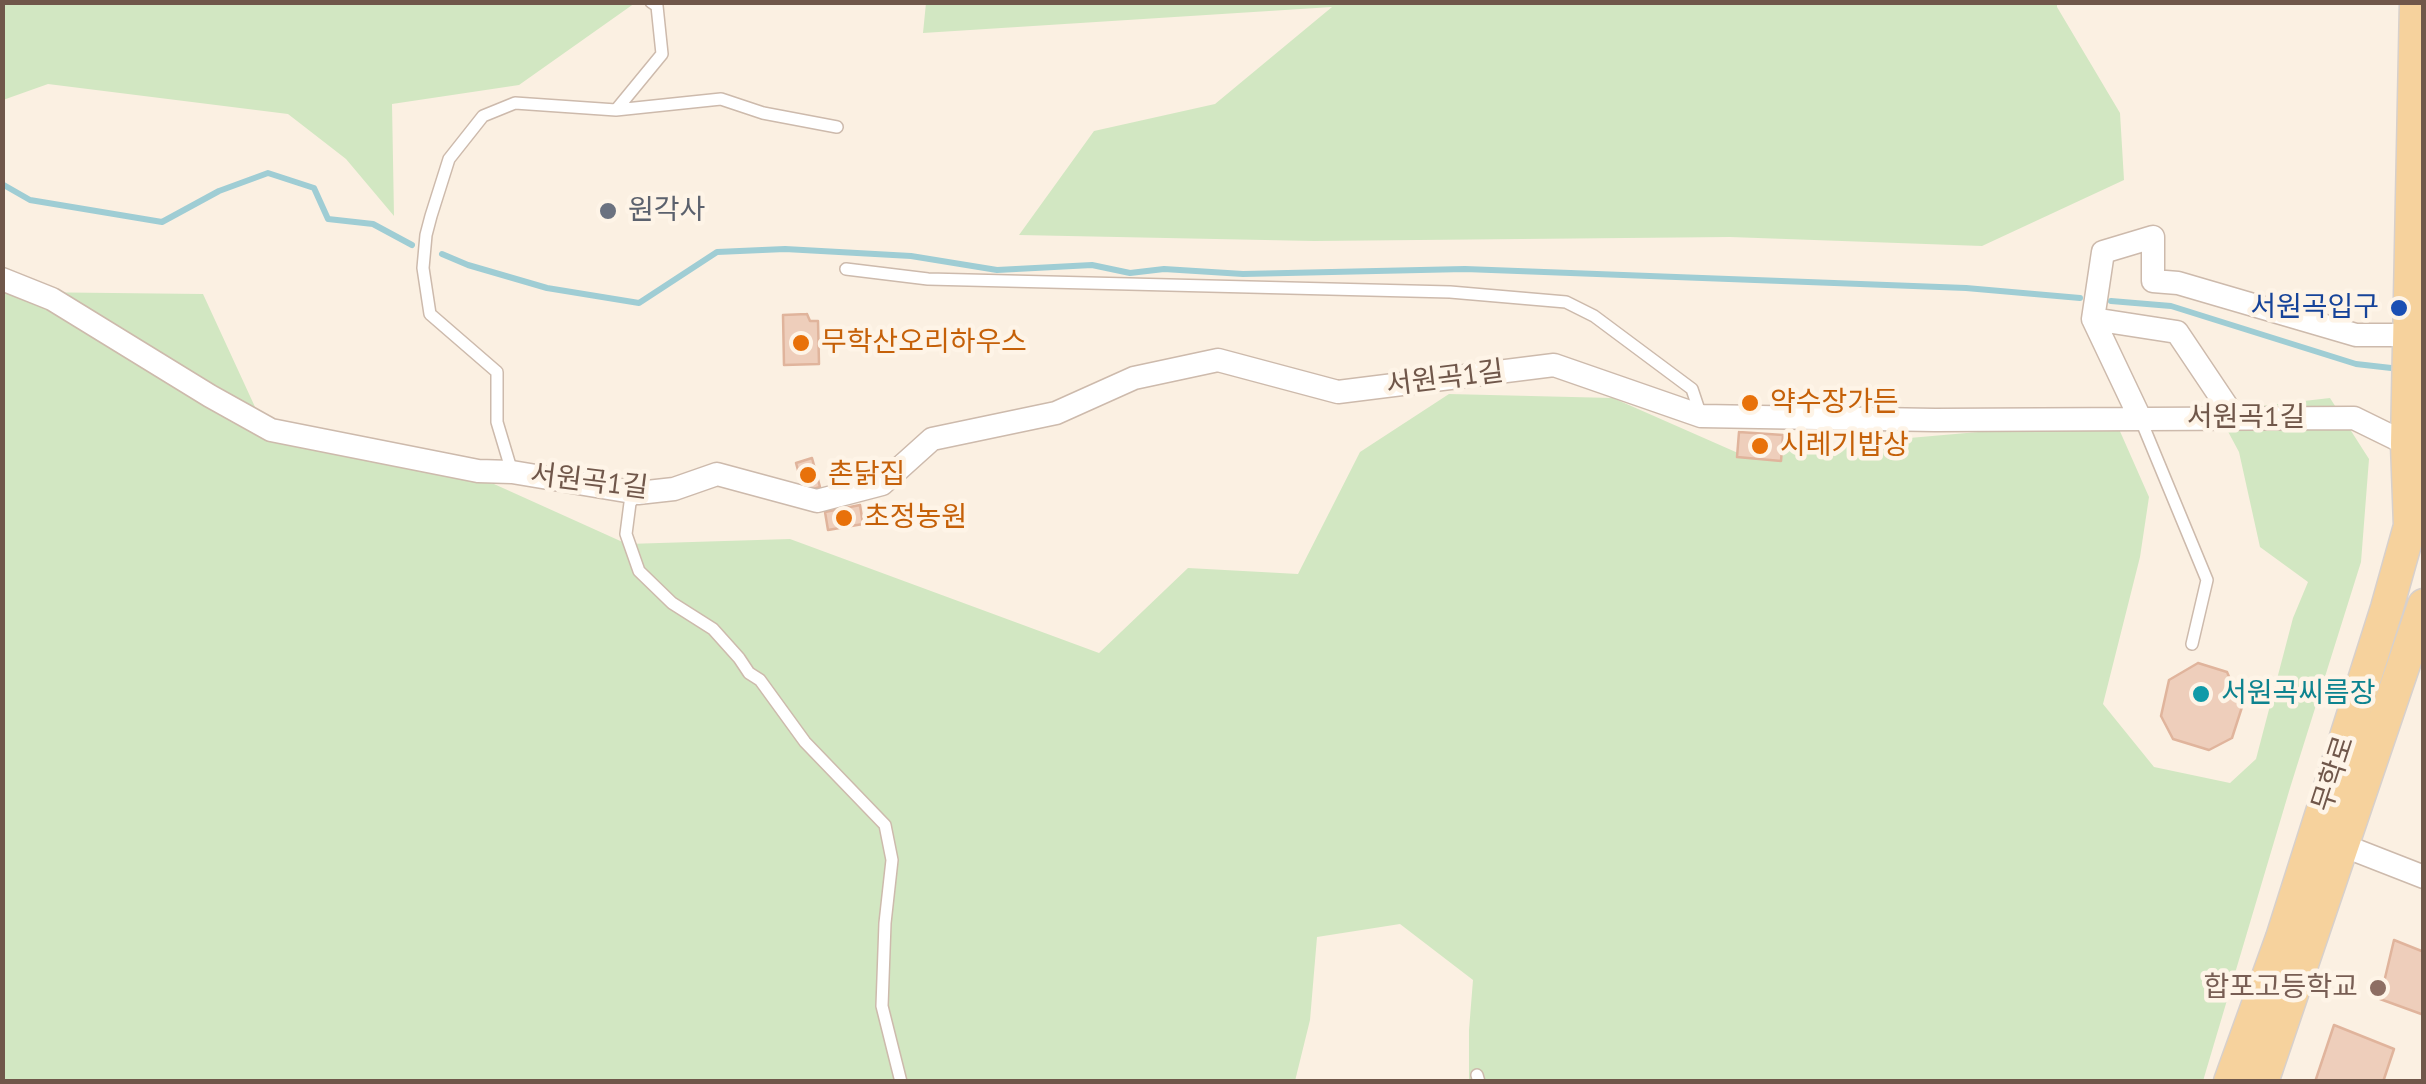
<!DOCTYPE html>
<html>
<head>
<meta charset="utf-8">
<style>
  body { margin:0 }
  #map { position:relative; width:2426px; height:1084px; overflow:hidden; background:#fbf0e2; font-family:"PT Sans",sans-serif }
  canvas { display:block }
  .frame { position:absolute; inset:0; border:5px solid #70574a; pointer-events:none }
</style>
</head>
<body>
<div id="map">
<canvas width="2426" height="1084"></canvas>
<div class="frame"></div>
</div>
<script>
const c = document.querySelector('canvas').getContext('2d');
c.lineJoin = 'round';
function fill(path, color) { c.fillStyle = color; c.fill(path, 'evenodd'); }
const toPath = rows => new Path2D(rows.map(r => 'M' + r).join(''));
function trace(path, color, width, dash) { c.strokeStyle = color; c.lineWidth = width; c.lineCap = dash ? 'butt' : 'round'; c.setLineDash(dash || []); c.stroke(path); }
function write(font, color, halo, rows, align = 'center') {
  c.font = font + ' "PT Sans","Noto Sans KR",sans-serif'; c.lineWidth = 9; c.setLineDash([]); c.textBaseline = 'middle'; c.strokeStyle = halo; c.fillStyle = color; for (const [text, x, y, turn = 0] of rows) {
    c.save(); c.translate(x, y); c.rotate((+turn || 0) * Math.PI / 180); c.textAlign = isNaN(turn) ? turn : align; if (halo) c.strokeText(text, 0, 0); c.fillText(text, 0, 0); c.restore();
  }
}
fill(toPath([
  [2,3,3,2,635,3,519,85,392,104,394,216,346,159,288,114,48,84,3,100],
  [926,3,2057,3,2057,7,2120,113,2124,180,1982,246,1730,237,1314,241,1019,235,1094,131,1215,104,1332,7,923,33],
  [3,288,22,292,203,294,267,433,494,484,627,544,790,539,1099,653,1188,568,1298,574,1360,452,1449,394,1613,398,1738,453,2115,420,2149,497,2140,557,2103,704,2154,767,2230,783,2256,759,2293,618,2308,582,2260,547,2239,452,2217,411,2330,398,2369,459,2361,562,2290,788,2203,1081,1469,1081,1469,1030,1473,980,1400,924,1317,937,1310,1020,1295,1081,3,1082]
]), '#d2e7c2');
trace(toPath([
  [2,184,30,200,162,222,219,191,268,173,314,188,328,219,373,224,412,245],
  [442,254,468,265,547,288,639,303,717,252,785,249,911,256,997,270,1092,265,1130,273,1164,269,1243,274,1465,269,1966,288,2080,298],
  [2111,301,2171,306,2356,364,2400,369]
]), '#9fcdd4', 6);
const building = toPath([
  [807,314,810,321,818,321,819,364,784,365,783,315,807,314],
  [1739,432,1783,435,1781,461,1737,457,1739,432],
  [812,458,820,487,804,492,796,463,812,458],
  [860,505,863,524,828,530,825,512,860,505],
  [2198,663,2227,672,2242,707,2232,738,2209,750,2173,739,2161,716,2169,680,2198,663],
  [2394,940,2424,952,2424,1015,2380,999,2394,940],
  [2334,1025,2394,1049,2383,1082,2315,1082,2334,1025]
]);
fill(building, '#eecebb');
trace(building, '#e0b49c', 2.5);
const service = toPath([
  [616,110,721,99,763,113,837,127],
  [846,269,928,279,1450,292,1566,302,1594,316,1692,389,1701,416],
  [2140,418,2207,580,2192,644],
  [512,472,497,422,497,372,430,314,423,268,426,235,431,216,449,159,483,116,515,103,616,110,662,54,657,6,651,2],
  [638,493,630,503,626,534,639,571,672,603,713,629,739,658,749,673,760,680,805,742,885,825,892,860,885,923,882,1006,901,1082],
  [1477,1075,1479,1082]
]);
const minor = toPath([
  [2,279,52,299,210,396,271,430,478,471,512,472,638,493,674,489,717,474,817,501,882,484,932,439,1056,413,1134,378,1218,360,1338,392,1554,365,1701,416,1935,420,2354,418,2407,444],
  [2093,319,2177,332,2234,417],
  [2140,418,2093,319,2103,252,2153,237,2153,281,2178,283,2356,335,2411,335,2420,341],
  [2342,845,2424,877]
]);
const primary = toPath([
  [2230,1082,2282,938,2387,608,2410,526,2407,444,2416,2],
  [2262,1082,2424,605]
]);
trace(service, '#cdbaac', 14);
trace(minor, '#cdbaac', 25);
trace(primary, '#d7d0cc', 35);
trace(service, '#fff', 11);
trace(minor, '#fff', 22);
trace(primary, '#f6d29d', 32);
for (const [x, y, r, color] of [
  [608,211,10,"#6b7280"],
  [2399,308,10,"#1a4fb4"],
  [801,343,10,"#e8710a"],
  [1750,403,10,"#e8710a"],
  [1760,446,10,"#e8710a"],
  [808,475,10,"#e8710a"],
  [844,518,10,"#e8710a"],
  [2201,694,10,"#0f9aa8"],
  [2378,988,10,"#8d6e63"]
]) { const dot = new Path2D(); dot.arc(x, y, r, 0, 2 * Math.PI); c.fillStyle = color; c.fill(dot); trace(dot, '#fef4e7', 4); }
write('28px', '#5b616d', '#fef4e7', [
  ["원각사",628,211]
], 'left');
write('28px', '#164399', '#fef4e7', [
  ["서원곡입구",2379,308]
], 'right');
write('28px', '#c56008', '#fef4e7', [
  ["무학산오리하우스",821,343],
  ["약수장가든",1770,403],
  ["시레기밥상",1780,446],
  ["촌닭집",828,475],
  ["초정농원",864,518]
], 'left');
write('28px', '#70574a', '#fef4e7', [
  ["서원곡1길",1445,379,-7],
  ["서원곡1길",2246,418],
  ["서원곡1길",589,482,7],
  ["무학로",2334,774,-72]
]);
write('28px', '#0d838f', '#fef4e7', [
  ["서원곡씨름장",2221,694]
], 'left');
write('28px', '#785e54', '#fef4e7', [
  ["합포고등학교",2358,988]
], 'right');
</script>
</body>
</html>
